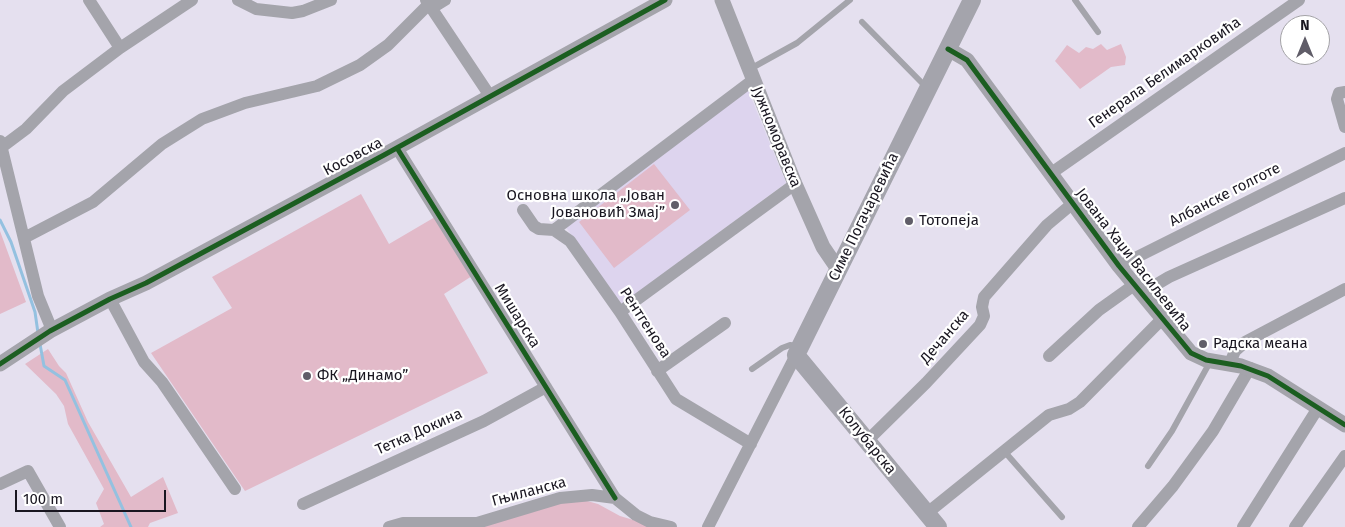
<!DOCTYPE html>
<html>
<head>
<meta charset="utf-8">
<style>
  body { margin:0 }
  #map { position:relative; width:1345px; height:527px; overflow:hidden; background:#e5e0ef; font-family:"Fira Sans",sans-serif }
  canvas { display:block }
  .north { position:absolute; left:1280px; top:15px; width:50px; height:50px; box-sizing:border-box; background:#fff; border:1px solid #a3a2a6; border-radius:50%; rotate:0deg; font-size:14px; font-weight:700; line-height:20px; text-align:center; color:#191620 }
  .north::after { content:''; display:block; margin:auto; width:18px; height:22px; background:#605d68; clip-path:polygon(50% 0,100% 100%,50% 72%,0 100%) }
  .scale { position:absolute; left:15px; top:490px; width:151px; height:22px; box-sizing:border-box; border:2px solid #191620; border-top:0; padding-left:6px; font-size:15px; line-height:18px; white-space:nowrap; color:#191620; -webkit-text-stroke:4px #fff; paint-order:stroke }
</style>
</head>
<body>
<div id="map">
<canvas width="1345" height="527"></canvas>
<div class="north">N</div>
<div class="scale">100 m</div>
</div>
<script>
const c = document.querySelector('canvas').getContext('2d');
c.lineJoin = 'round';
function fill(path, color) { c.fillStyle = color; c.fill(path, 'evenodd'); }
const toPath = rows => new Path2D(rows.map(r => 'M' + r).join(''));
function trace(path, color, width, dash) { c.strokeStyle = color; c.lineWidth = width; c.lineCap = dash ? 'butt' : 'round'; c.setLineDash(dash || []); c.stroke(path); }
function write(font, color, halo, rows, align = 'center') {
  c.font = font + ' "Fira Sans",sans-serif'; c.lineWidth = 4.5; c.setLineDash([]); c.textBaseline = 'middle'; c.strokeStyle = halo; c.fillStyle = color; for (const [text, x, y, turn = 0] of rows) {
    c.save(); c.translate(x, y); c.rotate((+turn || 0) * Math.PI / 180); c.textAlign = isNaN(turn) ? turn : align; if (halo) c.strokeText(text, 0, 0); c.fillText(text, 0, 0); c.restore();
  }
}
fill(toPath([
  [748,90,786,183,622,304,604,282,565,226]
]), '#ddd4ee');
fill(toPath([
  [1101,44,1107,50,1121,44,1126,57,1125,65,1111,67,1080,89,1055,61,1067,45,1079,53,1086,47,1093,49],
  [654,164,690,210,614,268,579,222],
  [361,194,389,244,435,217,472,276,444,294,488,373,245,491,151,353,232,308,212,277],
  [0,231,26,302,0,314],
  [48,349,59,366,66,373,88,422,131,497,163,477,178,513,150,523,148,527,100,527,104,524,96,503,104,489,68,424,64,406,56,394,25,364],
  [580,499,598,504,620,516,657,527,479,527,562,500]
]), '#e2bac9');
trace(toPath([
  [0,220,11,242,35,312,38,333],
  [40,344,44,366,65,380,131,527]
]), '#94c1e0', 3);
trace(toPath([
  [1075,0,1098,32],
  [862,22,927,88],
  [750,69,797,43,850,0],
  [752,369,782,348,790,345,798,346],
  [1004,451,1062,517],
  [1148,466,1172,431,1210,362]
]), '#a4a4ab', 6);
trace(toPath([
  [89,0,120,48],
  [238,0,256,9,292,13,303,11,331,0],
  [426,0,490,96],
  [432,8,445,0],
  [1345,92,1339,93,1337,99,1345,127],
  [0,141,38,296,52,330],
  [2,147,26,129,63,91,120,48,192,0],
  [397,148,615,498],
  [1050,174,1299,0],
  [523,210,534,226,539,229,554,230,570,241,620,312,676,399,751,444],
  [554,230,753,80],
  [24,238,93,202,162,144,202,119,245,103,317,86,360,65,388,45,429,4],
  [1119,266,1345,153],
  [1142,293,1169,277,1345,198],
  [110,299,144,362,162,382,235,489],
  [620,312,795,184],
  [1049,356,1099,310,1134,285],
  [1230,363,1235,351,1245,342,1345,289],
  [657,371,725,323],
  [867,441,926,383,980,325,984,316,982,307,984,297,1047,225,1072,204],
  [0,484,28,471,60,527],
  [303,504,484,421,546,387],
  [926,514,1049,415,1069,409,1080,402,1162,319],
  [389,527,403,523,477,523,560,498,592,495,615,498,636,515,650,522,671,527],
  [708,527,796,355],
  [1138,527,1173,486,1213,431,1250,368],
  [1243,527,1318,408],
  [1295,527,1345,456]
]), '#a4a4ab', 12);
trace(toPath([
  [722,0,795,184,823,247,838,269],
  [948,49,967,60,1119,266,1191,353,1206,360,1241,366,1268,376,1345,425],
  [0,364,50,331,110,299,146,283,384,155,665,0]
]), '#a4a4ab', 15);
trace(toPath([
  [938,527,796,355,972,0]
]), '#a4a4ac', 18);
trace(toPath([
  [948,49,967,60,1119,266,1191,353,1206,360,1241,366,1268,376,1345,425],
  [397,148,615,498],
  [0,364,50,331,110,299,146,283,384,155,665,0]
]), '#1b5e20', 5);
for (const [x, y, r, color] of [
  [675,205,5,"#605d68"],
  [909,221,5,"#605d68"],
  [1203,344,5,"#605d68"],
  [307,376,5,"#605d68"]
]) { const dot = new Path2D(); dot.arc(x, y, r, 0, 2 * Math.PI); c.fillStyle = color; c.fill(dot); trace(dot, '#fff', 2); }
write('15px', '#191620', '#fff', [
  ["Генерала Белимарковића",1165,73,-35],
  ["Јужноморавска",776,137,68],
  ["Косовска",353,157,-28],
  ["Албанске голготе",1225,195,-27],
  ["Симе Погачаревића",864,217,-64],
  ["Јована Хаџи Васиљевића",1133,260,52],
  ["Мишарска",517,316,58],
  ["Рентгенова",645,323,57],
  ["Дечанска",945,337,-49],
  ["Тетка Докина",419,432,-24],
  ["Колубарска",867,441,51],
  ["Гњиланска",529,492,-15]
]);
write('15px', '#191620', '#fff', [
  ["Основна школа „Јован",665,196,"right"],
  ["Јовановић Змај”",665,213,"right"],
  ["Тотопеја",919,221],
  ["Радска меана",1213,344],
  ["ФК „Динамо”",317,376]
], 'left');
</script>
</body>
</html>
